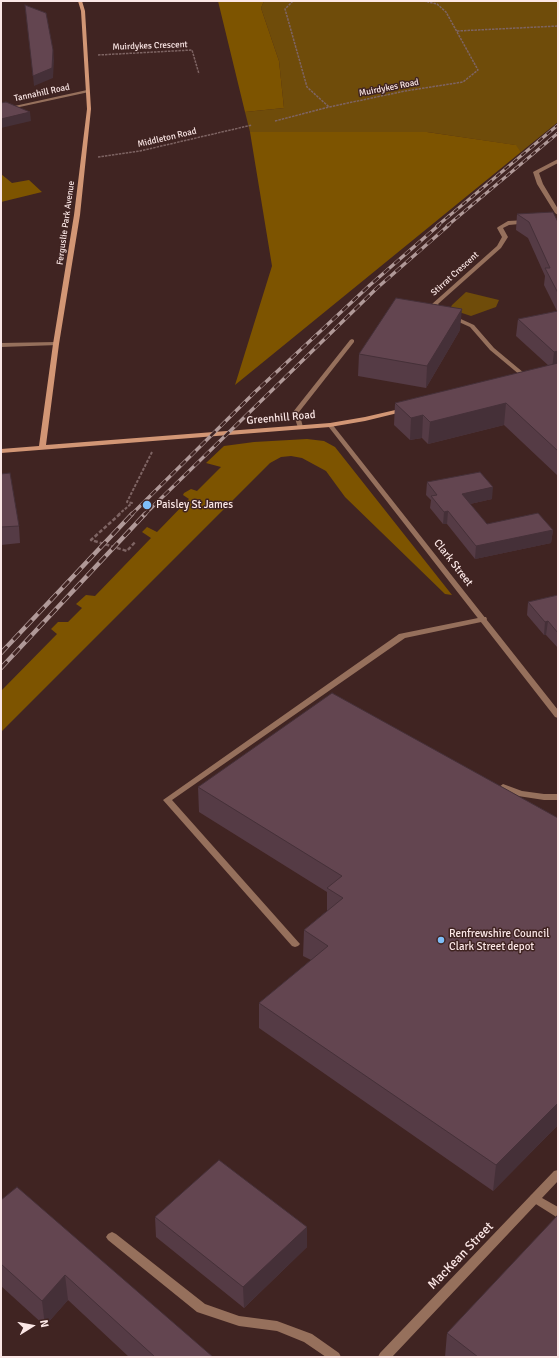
<!DOCTYPE html>
<html>
<head>
<meta charset="utf-8">
<style>
  body { margin:0 }
  #map { position:relative; width:559px; height:1358px; overflow:hidden; background:#402422; font-family:Signika,sans-serif }
  canvas { display:block }
  .frame { position:absolute; inset:0; border:2px solid #fbe7e6; pointer-events:none }
  .north { position:absolute; left:12px; top:1306px; width:40px; height:40px; -webkit-text-stroke:3px #402422; paint-order:stroke; rotate:79deg; font-size:11px; font-weight:700; line-height:16px; text-align:center; color:#fbe7e6 }
  .north::after { content:''; display:block; margin:auto; width:14px; height:18px; background:#fbe7e6; clip-path:polygon(50% 0,100% 100%,50% 72%,0 100%) }
</style>
</head>
<body>
<div id="map">
<canvas width="559" height="1358"></canvas>
<div class="frame"></div>
<div class="north">N</div>
</div>
<script>
const c = document.querySelector('canvas').getContext('2d');
c.lineJoin = 'round';
function fill(path, color) { c.fillStyle = color; c.fill(path, 'evenodd'); }
const toPath = rows => new Path2D(rows.map(r => 'M' + r).join(''));
function trace(path, color, width, dash) { c.strokeStyle = color; c.lineWidth = width; c.lineCap = dash ? 'butt' : 'round'; c.setLineDash(dash || []); c.stroke(path); }
function write(font, color, halo, rows, align = 'center') {
  c.font = font + ' Signika,sans-serif'; c.lineWidth = 3; c.setLineDash([]); c.textBaseline = 'middle'; c.strokeStyle = halo; c.fillStyle = color; for (const [text, x, y, turn = 0] of rows) {
    c.save(); c.translate(x, y); c.rotate((+turn || 0) * Math.PI / 180); c.textAlign = isNaN(turn) ? turn : align; if (halo) c.strokeText(text, 0, 0); c.fillText(text, 0, 0); c.restore();
  }
}
fill(toPath([
  [264,1,558,1,558,122,521,152,515,145,427,132,250,132,245,112,284,108,279,61,261,8],
  [466,292,499,300,496,307,471,316,450,309,452,305]
]), '#6f4c0a');
fill(toPath([
  [218,1,264,1,261,8,279,61,284,108,245,112],
  [250,132,427,132,516,145,521,152,235,385,272,266],
  [1,174,12,183,29,180,42,192,1,202],
  [307,439,324,441,335,447,452,595,445,594,380,531,345,497,326,471,302,458,291,456,281,457,270,463,1,732,1,691,57,634,51,629,58,622,68,622,82,608,76,604,86,595,95,596,151,538,142,532,147,527,157,532,189,499,183,495,184,493,191,489,197,491,221,467,206,463,224,446,254,442]
]), '#7d5400');
trace(toPath([
  [293,1,285,9,307,87,329,107,405,91,463,82,478,70,446,12,437,4,424,1],
  [457,31,558,26],
  [98,55,192,50,199,74],
  [275,121,329,107],
  [98,157,140,151,252,125]
]), '#7e6463', 1.5, [2.5, 1]);
trace(toPath([
  [118,515,132,503,127,502,152,452]
]), '#7e6463', 2, [3, 1.5]);
trace(toPath([
  [120,514,91,540,127,551,136,541]
]), '#7e6463', 2.5, [4, 2]);
fill(toPath([
  [352,339,354,340,354,342,299,412,303,427,300,429,298,428,293,412,350,340,352,339],
  [56,342,59,344,58,345,1,347,1,343,56,342],
  [483,617,486,617,487,619,486,621,405,638,172,800,300,944,298,946,295,947,292,946,163,800,399,634,483,617],
  [503,784,522,791,544,794,558,794,558,800,544,800,518,796,500,789,499,787,503,784],
  [535,1194,558,1207,558,1218,531,1201,530,1198,531,1195,535,1194],
  [112,1232,116,1234,205,1304,239,1316,277,1321,312,1334,339,1353,341,1357,326,1357,304,1342,277,1331,239,1326,197,1312,108,1240,106,1237,108,1234,112,1232]
]), '#96705c');
fill(toPath([
  [87,90,89,90,89,92,1,111,1,109,87,90],
  [558,159,558,163,539,173,543,184,558,209,558,215,555,213,537,184,533,172,558,159],
  [527,220,529,221,529,223,509,225,503,228,508,237,501,248,438,304,444,313,443,314,439,314,432,304,497,246,502,237,497,228,498,227,508,221,527,220],
  [452,315,474,325,494,348,530,378,530,380,526,380,490,350,470,327,450,318,450,316,452,315],
  [330,423,332,424,558,710,558,718,555,717,328,426,328,424,330,423],
  [558,1170,558,1181,392,1357,378,1357,380,1353,554,1171,558,1170]
]), '#96705c');
fill(toPath([
  [78,1,82,1,85,11,91,109,80,215,59,344,46,445,330,423,365,417,404,408,407,410,406,411,365,421,330,427,1,453,1,449,39,446,53,344,74,215,87,109,81,11,78,1]
]), '#d29675');
const railFar2 = toPath([
  [437,226,558,125],
  [447,226,558,133]
]);
const railFar1 = toPath([
  [131,515,254,393,370,285,439,225],
  [144,515,377,288,449,225]
]);
const rail = toPath([
  [1,653,132,514],
  [1,668,145,514]
]);
trace(railFar2, '#b09998', 3);
trace(railFar1, '#b09998', 3.5);
trace(rail, '#b09998', 4.5);
trace(railFar2, '#402422', 2, [5.5]);
trace(railFar1, '#402422', 2.5, [7]);
trace(rail, '#402422', 3, [9]);
fill(toPath([
  [517,214,558,222,558,474,557,475,504,425,428,444,422,438,410,440,394,425,395,403,549,366,516,336,518,319,557,311,544,285,545,276,528,238,516,230],
  [460,330,426,388,358,376,359,354],
  [1,474,19,526,20,543,1,545],
  [427,482,492,499,470,504,487,524,553,530,551,543,475,559,447,524,443,524,430,508,431,500,426,495],
  [558,595,558,648,546,635,544,635,527,615,528,602],
  [198,787,558,818,558,1125,493,1191,259,1028,259,1003,311,960,303,956,304,930,327,911,327,892,199,812],
  [1,1200,213,1357,129,1357,68,1300,45,1326,1,1286],
  [155,1217,307,1247,244,1308,156,1237],
  [447,1333,558,1357,445,1357]
]), '#553b45');
fill(toPath([
  [53,50,54,60,53,78,34,86,33,76],
  [30,112,31,121,1,128,1,119],
  [462,309,460,330,426,388,427,366],
  [558,351,558,368,552,369,554,352],
  [506,403,504,425,428,444,430,422],
  [423,415,422,438,410,440,411,418],
  [493,487,492,499,461,506,462,494],
  [448,511,447,524,443,524,444,512],
  [553,530,551,543,475,559,476,546],
  [548,621,546,635,544,635,545,622],
  [558,1103,558,1125,493,1191,496,1165],
  [307,1227,307,1247,244,1308,243,1287],
  [65,1275,68,1300,45,1326,42,1301]
]), '#453038');
const building = toPath([
  [25,5,46,13,53,50,52,68,33,76,25,5],
  [6,102,30,112,1,119,1,103,6,102],
  [553,212,558,222,558,293,545,268,550,268,529,222,517,214,553,212],
  [396,298,462,309,427,366,359,354,396,298],
  [558,311,558,351,554,352,518,319,558,311],
  [558,363,558,451,506,403,430,422,423,415,411,418,395,403,558,363],
  [480,472,493,487,462,494,487,524,538,513,553,530,476,546,448,511,444,512,431,496,437,495,427,482,480,472],
  [10,473,19,526,1,527,1,474,10,473],
  [558,595,558,633,548,621,545,622,528,602,558,595],
  [332,693,558,818,558,1103,496,1165,259,1003,328,946,304,930,343,898,327,888,342,876,198,787,332,693],
  [219,1160,307,1227,243,1287,155,1217,219,1160],
  [17,1187,213,1357,155,1357,65,1275,42,1301,1,1264,1,1200,17,1187],
  [557,1216,558,1217,558,1357,478,1357,447,1333,557,1216]
]);
fill(building, '#634550');
trace(building, '#453038', 1);
for (const [x, y, r, color] of [
  [147,505,5,"#7ebef9"],
  [441,940,4,"#7ebef9"]
]) { const dot = new Path2D(); dot.arc(x, y, r, 0, 2 * Math.PI); c.fillStyle = color; c.fill(dot); trace(dot, '#402422', 1.5); }
write('9px', '#fbe7e6', '#402422', [
  ["Muirdykes Crescent",150,46,-2],
  ["Muirdykes Road",389,88,-11],
  ["Tannahill Road",42,93,-12],
  ["Middleton Road",167,138,-13],
  ["Ferguslie Park Avenue",66,223,-82],
  ["Stirrat Crescent",455,274,-42]
]);
write('11px', '#fbe7e6', '#402422', [
  ["Greenhill Road",281,418,-5],
  ["Clark Street",453,563,52]
]);
write('11px', '#fbe7e6', '#402422', [
  ["Paisley St James",156,505],
  ["Renfrewshire Council",449,934],
  ["Clark Street depot",449,947]
], 'left');
write('13px', '#fbe7e6', '#402422', [
  ["MacKean Street",461,1256,-46]
]);
</script>
</body>
</html>
